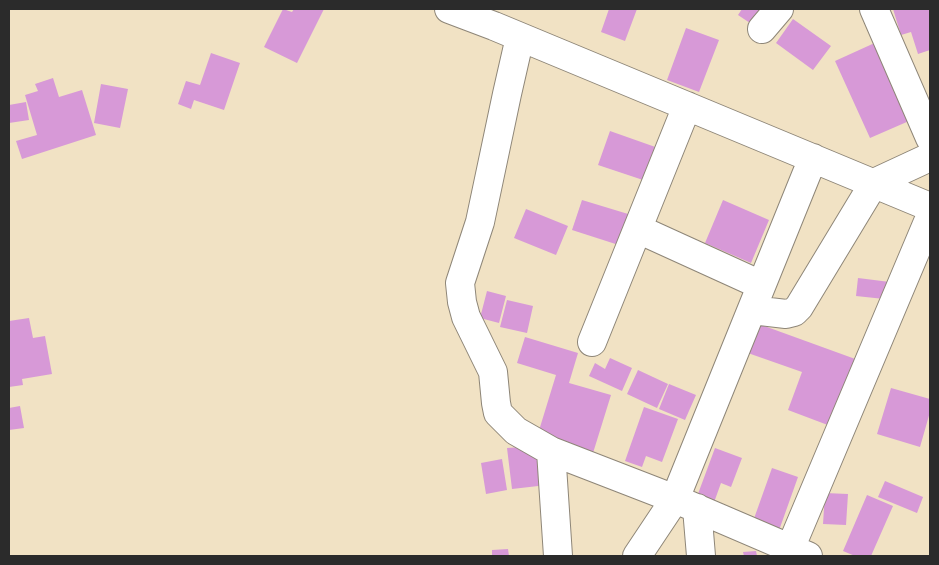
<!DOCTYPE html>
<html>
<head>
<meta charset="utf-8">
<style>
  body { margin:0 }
  #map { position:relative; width:939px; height:565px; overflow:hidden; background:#f1e2c4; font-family:"Shantell Sans",sans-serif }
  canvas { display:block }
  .frame { position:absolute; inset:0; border:10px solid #2b2b2b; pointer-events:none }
</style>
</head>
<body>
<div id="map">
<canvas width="939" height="565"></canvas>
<div class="frame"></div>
</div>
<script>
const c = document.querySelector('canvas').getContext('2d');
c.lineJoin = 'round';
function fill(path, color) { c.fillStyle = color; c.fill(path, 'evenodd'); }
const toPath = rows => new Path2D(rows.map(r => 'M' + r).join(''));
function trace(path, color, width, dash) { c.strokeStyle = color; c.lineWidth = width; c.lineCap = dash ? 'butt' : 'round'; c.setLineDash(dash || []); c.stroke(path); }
fill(toPath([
  [283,9,292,12,294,9,324,9,297,63,264,47],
  [609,9,637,9,625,41,601,32],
  [742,9,773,9,759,29,738,15],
  [893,9,930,9,930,50,918,54,911,32,901,35],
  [793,19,831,46,813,70,776,43],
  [686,28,719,40,699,92,667,80],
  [879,41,909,121,870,138,835,61],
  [211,53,240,63,224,110,194,100,191,109,178,104,186,81,200,85],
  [53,78,59,97,82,90,96,135,22,159,16,141,37,135,25,95,38,91,35,84],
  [101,84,128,89,120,128,94,123],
  [26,102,29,120,9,123,9,105],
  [610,131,661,149,649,182,598,165],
  [582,200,638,217,628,248,572,230],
  [723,200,769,220,751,263,705,243],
  [526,209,568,226,556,255,514,238],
  [858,278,906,284,903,301,856,296],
  [487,291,506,296,499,323,480,318],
  [507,300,533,306,527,333,500,327],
  [29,318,33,338,45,336,52,374,22,379,23,385,9,387,9,321],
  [756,323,858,360,833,427,788,410,802,372,745,352],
  [525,337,578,353,569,383,611,395,593,453,537,437,556,375,517,363],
  [610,358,632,368,622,391,589,376,595,363,605,369],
  [638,370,668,384,657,408,627,394],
  [669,384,696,395,685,420,659,409],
  [891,388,930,399,930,412,920,447,877,434],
  [20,406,24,428,9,430,9,408],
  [644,407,678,419,662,462,646,456,642,467,625,461],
  [537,446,547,485,512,489,507,448],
  [715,448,742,458,731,487,721,483,712,508,695,502],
  [502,459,507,490,486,494,481,463],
  [772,468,798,477,777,536,751,527],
  [885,481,923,497,917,513,878,497],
  [825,493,848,494,846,525,823,524],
  [867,495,893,506,871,556,855,556,843,551],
  [508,549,509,556,492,556,492,550],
  [756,551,757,556,744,556,743,552]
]), '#d799d7');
const minor = toPath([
  [449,9,494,26,930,207],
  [874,9,930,138],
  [762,29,779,9],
  [520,37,507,94,480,222,460,283,462,302,466,317,493,372,496,403,498,413,516,431,551,451,675,499,808,556],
  [638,229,761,285],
  [752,310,786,314,794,312,799,307,874,183,930,157],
  [592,342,687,106],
  [551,451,558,556],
  [697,508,701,556],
  [790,549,930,217],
  [637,556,675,499,813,158]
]);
trace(minor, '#8e8678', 30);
trace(minor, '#fff', 28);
</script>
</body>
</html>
